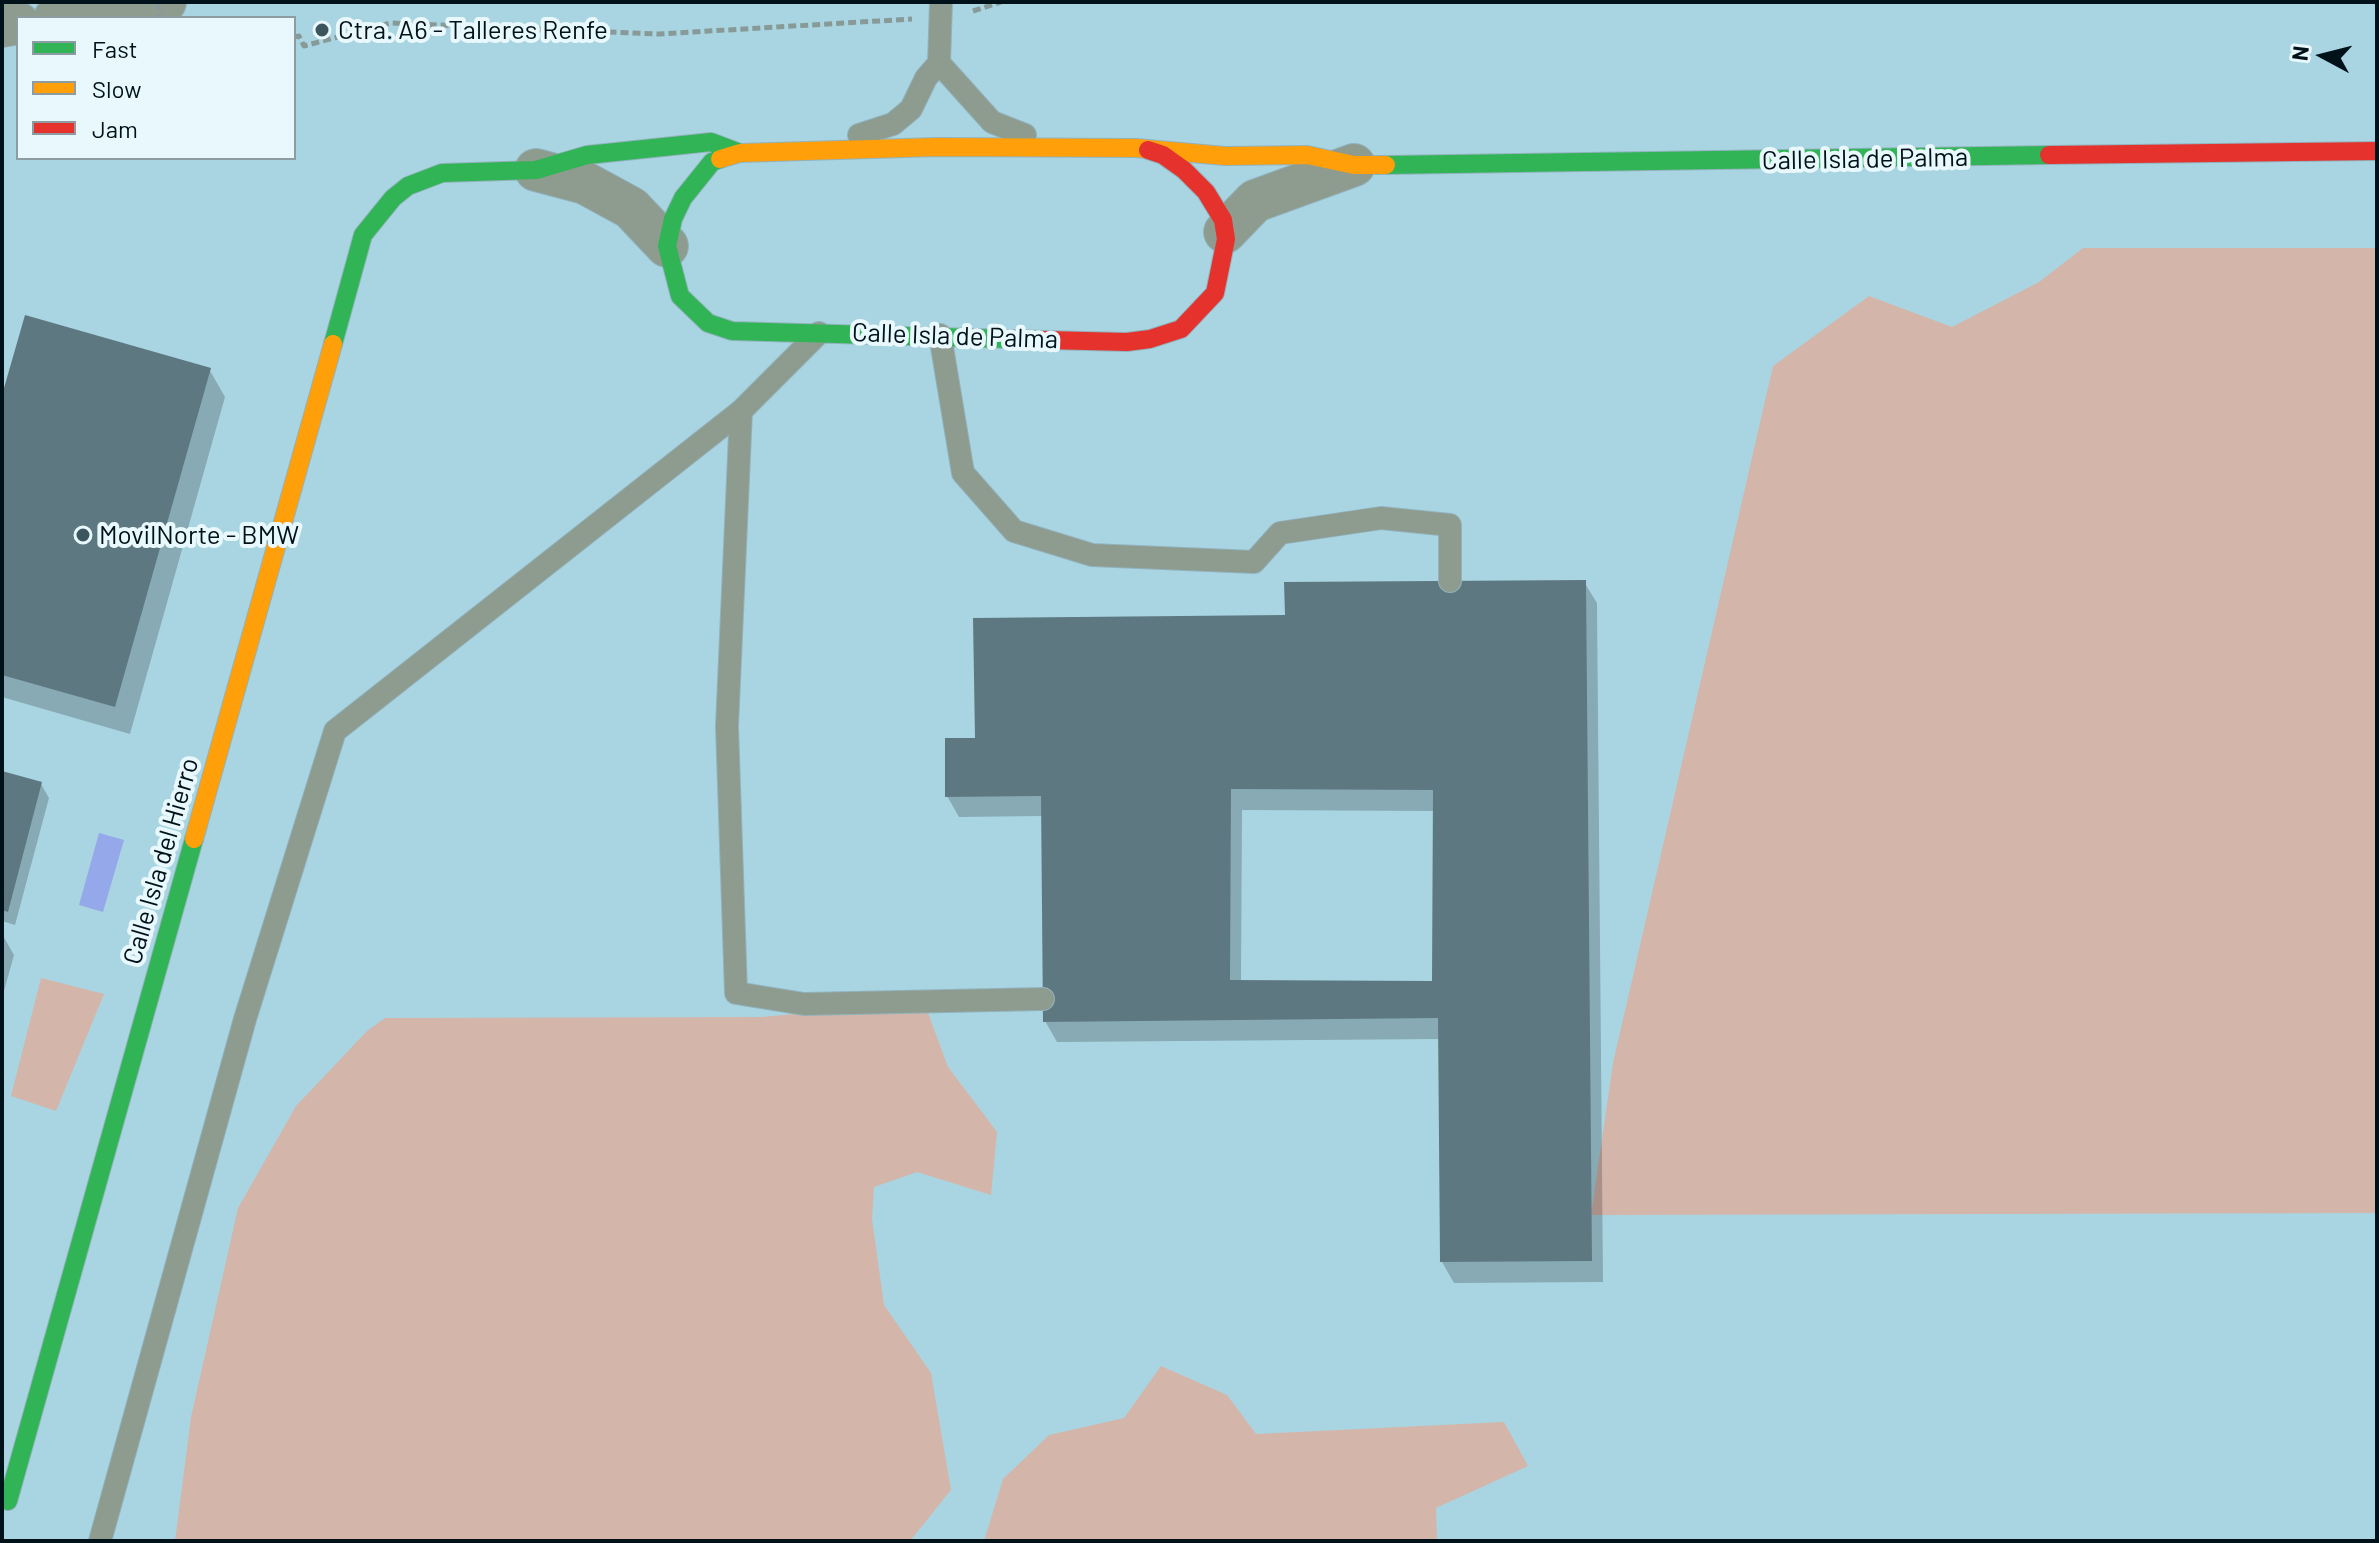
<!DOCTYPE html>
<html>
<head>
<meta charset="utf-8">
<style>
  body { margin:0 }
  #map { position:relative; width:2379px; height:1543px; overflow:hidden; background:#a9d5e2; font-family:Barlow,sans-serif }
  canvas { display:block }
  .frame { position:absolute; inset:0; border:4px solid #001219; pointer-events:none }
  .legend { position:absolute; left:16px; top:16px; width:280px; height:144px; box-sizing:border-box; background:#e9f8fd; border:2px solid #8c9ca2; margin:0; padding:10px 14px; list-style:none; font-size:24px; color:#001219 }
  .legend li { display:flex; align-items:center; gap:16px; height:40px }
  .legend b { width:40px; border:2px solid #8c9ca2 }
  .north { position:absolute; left:2283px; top:16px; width:80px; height:80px; -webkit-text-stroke:6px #e9f8fd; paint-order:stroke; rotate:277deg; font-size:22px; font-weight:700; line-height:32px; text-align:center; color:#001219 }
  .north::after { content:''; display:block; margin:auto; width:28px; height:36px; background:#001219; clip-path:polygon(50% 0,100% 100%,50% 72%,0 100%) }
</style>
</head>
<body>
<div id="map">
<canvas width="2379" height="1543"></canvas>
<div class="frame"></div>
<ul class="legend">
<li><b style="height:10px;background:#30b455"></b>Fast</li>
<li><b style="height:10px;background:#ff9f0a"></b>Slow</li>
<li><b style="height:10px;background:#e5322d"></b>Jam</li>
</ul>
<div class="north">N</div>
</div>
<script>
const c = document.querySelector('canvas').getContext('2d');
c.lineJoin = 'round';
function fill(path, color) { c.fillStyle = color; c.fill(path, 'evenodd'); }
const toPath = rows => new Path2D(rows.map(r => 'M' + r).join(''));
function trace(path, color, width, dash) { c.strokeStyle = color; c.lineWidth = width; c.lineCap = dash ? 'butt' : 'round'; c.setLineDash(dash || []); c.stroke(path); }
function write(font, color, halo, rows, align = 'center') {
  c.font = font + ' Barlow,sans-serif'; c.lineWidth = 8; c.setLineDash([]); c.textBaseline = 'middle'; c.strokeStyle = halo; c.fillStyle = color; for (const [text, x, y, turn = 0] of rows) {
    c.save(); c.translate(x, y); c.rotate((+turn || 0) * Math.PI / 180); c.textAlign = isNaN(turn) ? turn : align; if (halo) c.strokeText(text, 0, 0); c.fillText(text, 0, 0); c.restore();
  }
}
fill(toPath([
  [2083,248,2377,248,2377,1213,1591,1215,1613,1063,1773,366,1869,296,1952,327,2039,282],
  [41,978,104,994,56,1111,11,1096],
  [924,1002,948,1067,997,1132,991,1195,917,1172,874,1187,872,1219,884,1305,931,1373,951,1490,910,1541,175,1541,191,1417,238,1208,296,1106,367,1031,385,1018,762,1017],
  [1161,1366,1227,1395,1256,1434,1504,1422,1528,1466,1436,1508,1437,1541,984,1541,1003,1479,1049,1435,1124,1418]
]), '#d4b5aa');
fill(toPath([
  [99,833,124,840,103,912,79,905]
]), '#95a9ea');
fill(toPath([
  [209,369,225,397,130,734,2,697,2,403],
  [1584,582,1597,603,1603,1282,1454,1283,1442,1262,1440,1039,1057,1042,1045,1021,1043,816,959,817,947,796,977,740,1287,617],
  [1242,810,1435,811,1434,983,1241,982],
  [2,773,41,784,49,798,15,925,2,921],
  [2,934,14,955,2,998]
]), '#0003');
fill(toPath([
  [25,315,211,368,115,707,2,675,2,395],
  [1586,580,1592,1261,1440,1262,1438,1018,1043,1022,1041,796,945,797,945,738,975,738,973,618,1285,615,1284,582],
  [1231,789,1433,790,1432,981,1230,980],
  [2,771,42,782,8,912,2,910]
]), '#5e7881');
const lane = toPath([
  [939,63,992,122,1025,135],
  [859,135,893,124,911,109,926,78,939,63,941,2],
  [940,335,963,473,1014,531,1092,555,1254,562,1280,533,1381,518,1450,525,1450,581],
  [741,411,727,726,736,993,804,1004,1043,999],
  [100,1541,245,1019,335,731,741,411,819,333]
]);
const street = toPath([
  [55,18,165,2],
  [2,26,18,23],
  [536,170,585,183,631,208,667,246],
  [1225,232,1255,201,1354,165]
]);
const fast = toPath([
  [720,159,712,162,683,198,673,219,667,246,680,296,708,323,732,331,1045,340],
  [1386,165,2049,155],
  [333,344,363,235,393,198,408,186,442,173,536,170,587,155,711,142,740,153],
  [8,1501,194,839]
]);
const slow = toPath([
  [720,159,740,153,937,147,1136,148,1225,156,1307,155,1354,165,1386,165],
  [194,839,333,344]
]);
const jam = toPath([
  [2049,155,2377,151],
  [1045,340,1127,342,1150,339,1181,329,1215,293,1226,239,1223,220,1206,192,1184,170,1163,155,1148,150]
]);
trace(lane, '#92b3bd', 24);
trace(street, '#92b3bd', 44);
trace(fast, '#92b3bd', 20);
trace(slow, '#92b3bd', 20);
trace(jam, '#92b3bd', 20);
trace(toPath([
  [973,11,1001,2],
  [294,37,299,36,304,46,390,23,659,34,912,19]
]), '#879a97', 5, [8, 4]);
trace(lane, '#8e9b8f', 22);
trace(street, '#8e9b8f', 42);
trace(fast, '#30b455', 18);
trace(slow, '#ff9f0a', 18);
trace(jam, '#e5322d', 18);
trace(toPath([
  [158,2,160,18]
]), '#879a97', 5, [8, 4]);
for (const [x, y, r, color] of [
  [322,30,8,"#3b565f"],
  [83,535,8,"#3b565f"]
]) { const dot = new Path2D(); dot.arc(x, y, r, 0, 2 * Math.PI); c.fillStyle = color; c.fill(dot); trace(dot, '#e9f8fd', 3); }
write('26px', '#001219', '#e9f8fd', [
  ["Ctra. A6 - Talleres Renfe",338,30],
  ["MovilNorte - BMW",99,535]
], 'left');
write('26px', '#001219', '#e9f8fd', [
  ["Calle Isla de Palma",1865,159,-1],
  ["Calle Isla de Palma",955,336,2],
  ["Calle Isla del Hierro",161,861,-74]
]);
</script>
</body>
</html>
